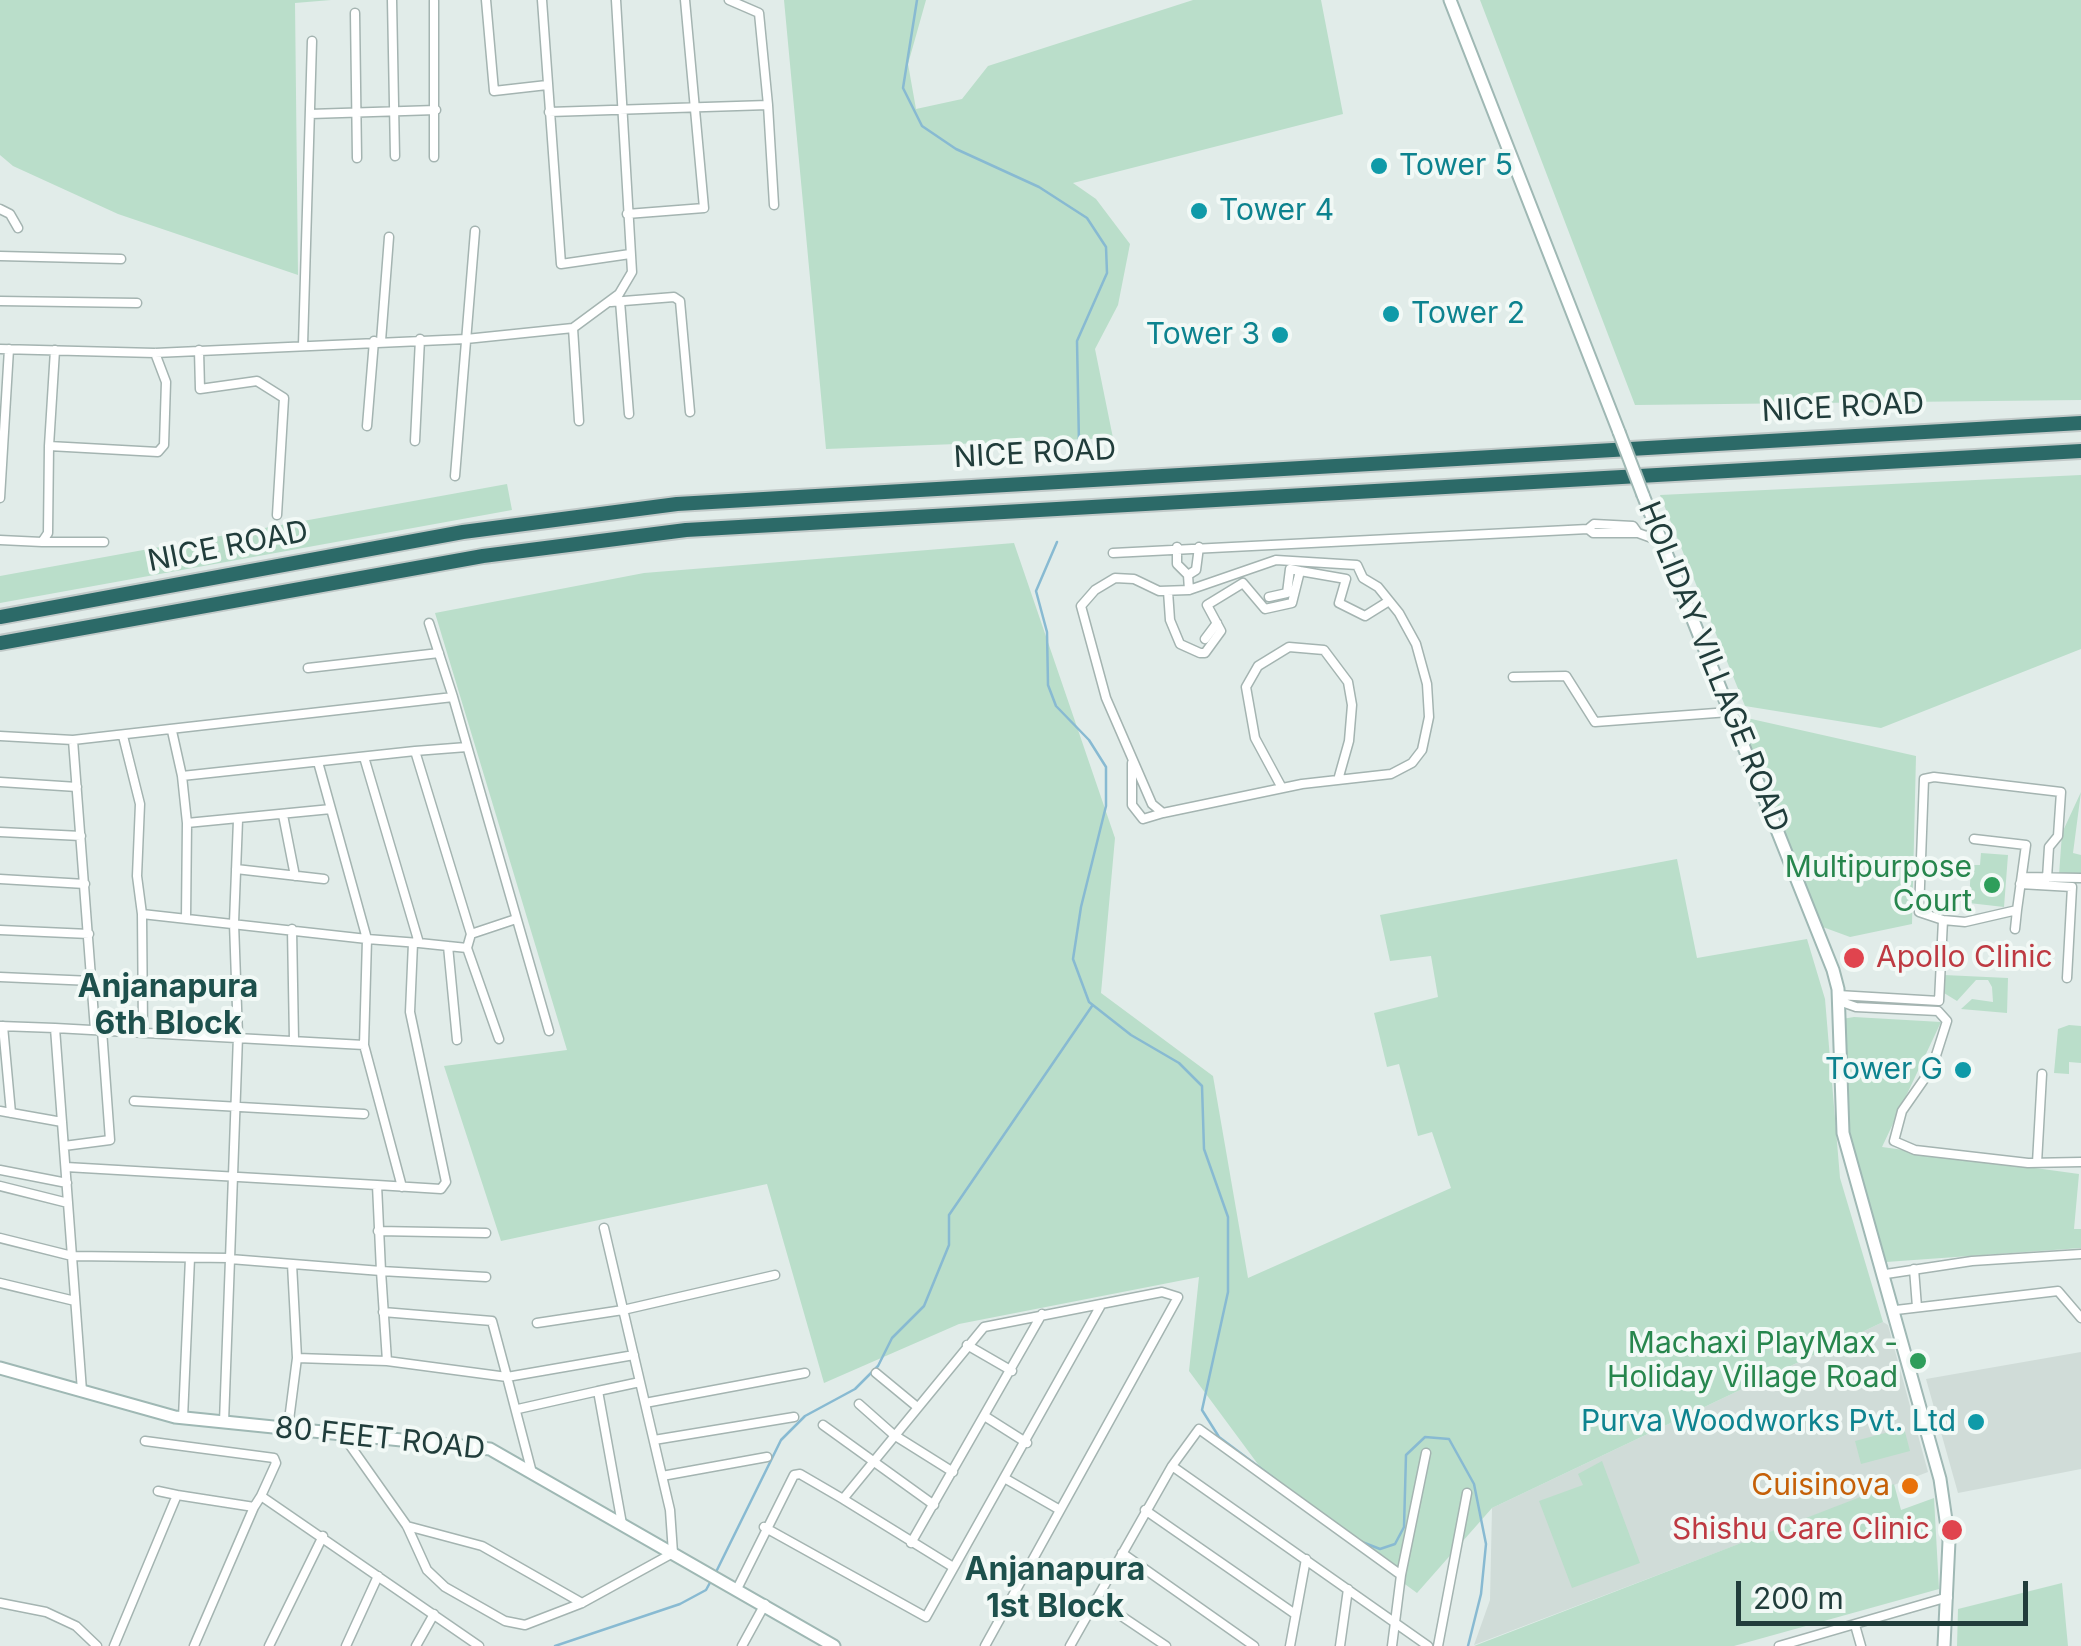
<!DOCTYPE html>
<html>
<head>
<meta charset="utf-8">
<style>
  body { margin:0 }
  #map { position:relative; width:2081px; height:1646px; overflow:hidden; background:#e1ece9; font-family:Inter,sans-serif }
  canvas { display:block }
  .scale { position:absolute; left:1736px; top:1581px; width:292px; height:45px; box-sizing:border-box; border:5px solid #213d3b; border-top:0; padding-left:12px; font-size:30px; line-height:35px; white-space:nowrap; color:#213d3b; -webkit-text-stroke:8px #f2f9f6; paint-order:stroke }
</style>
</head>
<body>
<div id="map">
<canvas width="2081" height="1646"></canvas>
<div class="scale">200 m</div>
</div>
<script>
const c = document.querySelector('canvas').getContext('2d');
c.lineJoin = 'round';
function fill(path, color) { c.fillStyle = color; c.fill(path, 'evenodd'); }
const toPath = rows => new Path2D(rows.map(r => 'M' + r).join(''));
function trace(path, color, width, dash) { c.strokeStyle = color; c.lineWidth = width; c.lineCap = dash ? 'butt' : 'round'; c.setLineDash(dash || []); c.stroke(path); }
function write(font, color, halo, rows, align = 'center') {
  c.font = font + ' Inter,sans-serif'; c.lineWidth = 8; c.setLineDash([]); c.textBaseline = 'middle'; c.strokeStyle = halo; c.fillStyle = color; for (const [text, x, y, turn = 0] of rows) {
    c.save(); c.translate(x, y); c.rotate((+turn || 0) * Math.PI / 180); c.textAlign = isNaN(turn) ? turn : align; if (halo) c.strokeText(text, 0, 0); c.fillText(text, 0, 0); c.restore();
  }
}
fill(toPath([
  [1883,1322,1888,1325,1928,1472,1474,1645,1490,1600,1492,1508],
  [2081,1352,2081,1469,1958,1493,1926,1379]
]), '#d0dcd8');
fill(toPath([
  [0,0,331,0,295,3,298,275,118,214,13,166,0,155],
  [784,0,926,0,908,64,916,109,962,99,988,66,1193,0,1321,0,1343,114,1073,183,1096,199,1130,244,1118,305,1095,349,1113,438,826,449],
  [1480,0,2081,0,2081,400,1635,405],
  [2081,475,2081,649,1881,728,1745,706,1660,495],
  [507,484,512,510,0,603,0,576],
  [1014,543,1115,838,1101,993,1213,1076,1248,1278,1451,1188,1432,1132,1418,1136,1399,1064,1387,1067,1374,1013,1438,997,1431,956,1390,961,1380,915,1677,859,1697,958,1807,939,1825,999,1840,1178,1883,1322,1492,1508,1417,1593,1277,1490,1189,1371,1199,1277,959,1324,824,1383,767,1184,501,1241,444,1066,567,1050,435,613,644,573],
  [1738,716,1916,756,1912,924,1850,937,1820,926],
  [2081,792,2073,853,2081,855,2081,875,2059,875,2062,833],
  [1981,853,2008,855,2004,907,1969,903,1971,865,1980,865],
  [1944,975,2008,978,2007,1013,1961,1009,1972,999,1993,1002,1992,987,1988,980,1976,980,1957,1001,1944,993],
  [1854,1017,1941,1022,1882,1147,2079,1174,2074,1229,2081,1229,2081,1248,1886,1262,1847,1150,1842,1019],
  [2069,1025,2081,1026,2081,1063,2069,1062,2069,1074,2054,1073,2058,1029],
  [1904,1428,1910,1451,1861,1464,1855,1441],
  [1602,1461,1640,1563,1572,1588,1539,1501,1583,1485,1578,1474],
  [1894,1484,1901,1510,1934,1498,1939,1589,1734,1646,1474,1646],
  [2062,1583,2068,1646,1957,1646,1958,1609]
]), '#badeca');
trace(toPath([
  [917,0,903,88,922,126,956,149,1039,187,1087,218,1106,247,1107,273,1077,341,1079,444],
  [1057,542,1036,591,1047,632,1048,685,1056,706,1089,740,1106,767,1106,806,1081,907,1073,959,1089,1002,1131,1035,1179,1063,1202,1086,1204,1149,1228,1217,1228,1292,1202,1410,1219,1437,1275,1479],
  [1362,1542,1380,1549,1395,1544,1404,1527,1406,1455,1425,1437,1449,1439,1474,1484,1486,1544,1481,1594,1468,1646],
  [716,1572,781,1440,805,1416,855,1389,878,1366,892,1338,924,1306,949,1245,949,1215,1092,1006],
  [555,1646,680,1604,706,1590,712,1579]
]), '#88bad2', 2.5);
const street = toPath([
  [392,0,395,156],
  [486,0,494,91,547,85],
  [542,0,561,264,630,254],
  [355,13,357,158],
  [768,105,774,205],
  [549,112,768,105,759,13,729,0],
  [310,114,436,110],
  [434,157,434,1],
  [0,209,10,214,18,228],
  [627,214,704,208,685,0],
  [0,256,121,259],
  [0,301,137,303],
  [620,301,629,414],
  [611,302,674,297,680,301,690,412],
  [573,328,579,421],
  [381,341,389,237],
  [303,345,312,41],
  [0,349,155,353,466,339,573,328,619,294,632,272,616,0],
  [199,350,200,389,257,381,284,398,277,515],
  [367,426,374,341],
  [415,441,420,339],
  [49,446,55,350],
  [455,476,475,231],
  [0,498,9,349],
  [1638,533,1593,533,1588,529,1594,524,1633,526,1638,533,1660,541],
  [0,540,42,542,48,533,49,446,158,452,164,445,166,382,155,353],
  [42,542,104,542],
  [1177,547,1177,564,1188,575,1189,590],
  [1113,553,1588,529],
  [1276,560,1357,565,1363,578,1378,587,1399,613,1416,644,1427,684,1429,717,1422,750,1412,763,1391,774,1302,784,1163,813,1152,804,1106,698,1081,606,1095,590,1115,578,1134,579,1159,591,1189,590,1276,560],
  [1188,575,1196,570,1199,547],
  [1168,591,1170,620,1180,644,1200,653,1205,653,1221,631,1207,605,1243,583,1265,609,1292,603,1300,571,1346,579,1339,603,1365,616,1389,601],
  [1269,597,1287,593,1290,569,1300,571],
  [429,623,453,697],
  [1205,639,1217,623],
  [308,668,439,653],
  [1513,677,1566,676,1595,722,1729,712],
  [172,731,182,776,415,751],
  [0,736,73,740,453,697,549,1031],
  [123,736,140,804,137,876,142,914],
  [73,740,95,1030],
  [467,747,415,751,471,934],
  [364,757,419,943,467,948],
  [318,762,367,939,419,943],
  [1132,763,1132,805,1143,819,1163,813],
  [182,776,187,823,331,809],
  [0,782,77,787],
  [1282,788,1255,738,1246,687,1258,666,1289,647,1324,650,1348,682,1352,705,1349,741,1338,780],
  [283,815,295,876],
  [0,832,81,836],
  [236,869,324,879],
  [2024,877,2081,878],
  [0,879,85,884],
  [2020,884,2072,887,2067,978],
  [186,918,187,823],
  [1943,920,1965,922,2017,910,2026,845,1974,839],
  [292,929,294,1040],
  [2015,929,2017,910],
  [0,930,89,934],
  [448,946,457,1040],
  [0,977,92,981],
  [1838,995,1939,1001,1943,920,1919,912,1924,779,1934,777,2061,792,2058,836,2049,847,2047,878],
  [1839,1001,1856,1007,1938,1011,1947,1021,1932,1068,1902,1111,1894,1141,1915,1150,2028,1163,2081,1162],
  [0,1026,55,1028,82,1391],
  [3,1026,11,1113],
  [55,1028,364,1045],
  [143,1031,142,914,367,939,364,1045,402,1187],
  [499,1039,467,948,471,934,516,919],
  [134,1101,364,1114],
  [0,1111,62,1122],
  [64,1146,110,1140,102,1030],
  [2037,1163,2042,1074],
  [66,1167,377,1185,381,1271,230,1259,224,1422],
  [0,1170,67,1183],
  [377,1185,441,1189,446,1182,410,1012,413,943],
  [0,1186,68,1203],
  [378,1231,486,1233],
  [0,1238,72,1256,230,1258],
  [230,1259,238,1036,234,923,238,820],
  [292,1264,297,1358],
  [1914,1269,1917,1307],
  [1886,1274,1972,1261,2081,1254],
  [486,1277,381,1271,387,1361,507,1377,531,1469],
  [0,1283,75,1301],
  [1896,1310,2058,1291,2081,1318],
  [383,1312,492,1321,507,1377,634,1355],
  [537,1323,623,1310,775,1275],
  [967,1345,1012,1371],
  [876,1373,916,1406],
  [645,1403,805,1373],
  [859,1404,894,1435,953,1472],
  [518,1409,598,1391],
  [986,1417,1027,1443],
  [183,1418,190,1258],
  [823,1425,934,1505],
  [288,1428,297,1358,387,1361],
  [342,1434,407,1526,427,1570,445,1587,505,1621,525,1625,582,1603,673,1553,670,1510,604,1228],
  [654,1440,794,1417],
  [145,1441,274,1458,276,1463,261,1496],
  [1172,1466,1428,1646],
  [662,1476,767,1457],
  [1006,1479,1060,1510],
  [158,1491,177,1495],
  [843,1499,953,1567],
  [1145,1510,1295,1614],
  [622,1524,598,1391,640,1382],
  [407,1526,482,1546,582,1603],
  [764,1527,926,1617,1101,1305],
  [911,1543,1042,1314],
  [1122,1553,1254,1646],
  [1401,1575,1426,1453],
  [738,1587,794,1475,800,1474,843,1499,984,1327,1162,1292,1178,1297,985,1646],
  [1096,1599,1166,1646],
  [0,1603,46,1612,76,1626,97,1646],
  [1855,1625,1861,1646],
  [114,1646,177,1495,254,1507,261,1496,479,1646],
  [194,1646,254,1507],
  [269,1646,323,1536],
  [346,1646,378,1576],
  [416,1646,434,1614],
  [742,1646,765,1604],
  [1070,1646,1172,1466,1199,1429,1401,1575,1392,1646],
  [1290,1646,1306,1559],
  [1340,1646,1348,1589],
  [1438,1646,1467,1493],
  [1779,1646,1948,1597]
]);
const secondary = toPath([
  [1450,0,1619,432],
  [1643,495,1833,970,1838,989,1843,1133,1940,1479,1949,1541,1944,1646],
  [0,1368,175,1417,490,1449,834,1646]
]);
const highway = toPath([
  [0,617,463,532,677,504,2081,423],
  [0,643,483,556,686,530,2081,451]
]);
trace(street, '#a4b4b1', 11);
trace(secondary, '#9fb8b4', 15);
trace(highway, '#c1c9c8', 18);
trace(street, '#fff', 8);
trace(secondary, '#fff', 11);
trace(highway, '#2c6a68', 14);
const secondaryBridge = toPath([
  [1619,432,1643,495]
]);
trace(secondaryBridge, '#9fb8b4', 15, []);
trace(secondaryBridge, '#fff', 11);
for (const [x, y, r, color] of [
  [1379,166,10,"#0f9aa8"],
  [1199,211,10,"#0f9aa8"],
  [1391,314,10,"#0f9aa8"],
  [1280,335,10,"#0f9aa8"],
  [1992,885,10,"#2e9e5b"],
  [1854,958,12,"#e0444e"],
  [1963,1070,10,"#0f9aa8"],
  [1918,1361,10,"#2e9e5b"],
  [1976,1422,10,"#0f9aa8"],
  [1910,1486,10,"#e8710a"],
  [1952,1530,12,"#e0444e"]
]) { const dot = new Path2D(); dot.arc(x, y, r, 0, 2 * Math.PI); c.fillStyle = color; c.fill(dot); trace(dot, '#f2f9f6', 4); }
write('30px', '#0d838f', '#f2f9f6', [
  ["Tower 5",1399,166],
  ["Tower 4",1219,211],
  ["Tower 2",1411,314],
  ["Tower 3",1260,335,"right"],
  ["Tower G",1943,1070,"right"],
  ["Purva Woodworks Pvt. Ltd",1956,1422,"right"]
], 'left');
write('30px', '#213d3b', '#f2f9f6', [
  ["NICE ROAD",1843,408,-3],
  ["NICE ROAD",1035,454,-3],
  ["NICE ROAD",228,547,-11],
  ["HOLIDAY VILLAGE ROAD",1713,667,68],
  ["80 FEET ROAD",380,1439,6]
]);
write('30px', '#27864d', '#f2f9f6', [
  ["Multipurpose",1972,868],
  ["Court",1972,902],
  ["Machaxi PlayMax -",1898,1344],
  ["Holiday Village Road",1898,1378]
], 'right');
write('30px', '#be3a42', '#f2f9f6', [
  ["Apollo Clinic",1876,958],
  ["Shishu Care Clinic",1930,1530,"right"]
], 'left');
write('30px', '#c56008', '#f2f9f6', [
  ["Cuisinova",1890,1486]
], 'right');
write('bold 32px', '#1d504c', '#f2f9f6', [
  ["Anjanapura",168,987],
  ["6th Block",168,1024],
  ["Anjanapura",1055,1570],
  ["1st Block",1055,1607]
]);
</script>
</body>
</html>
